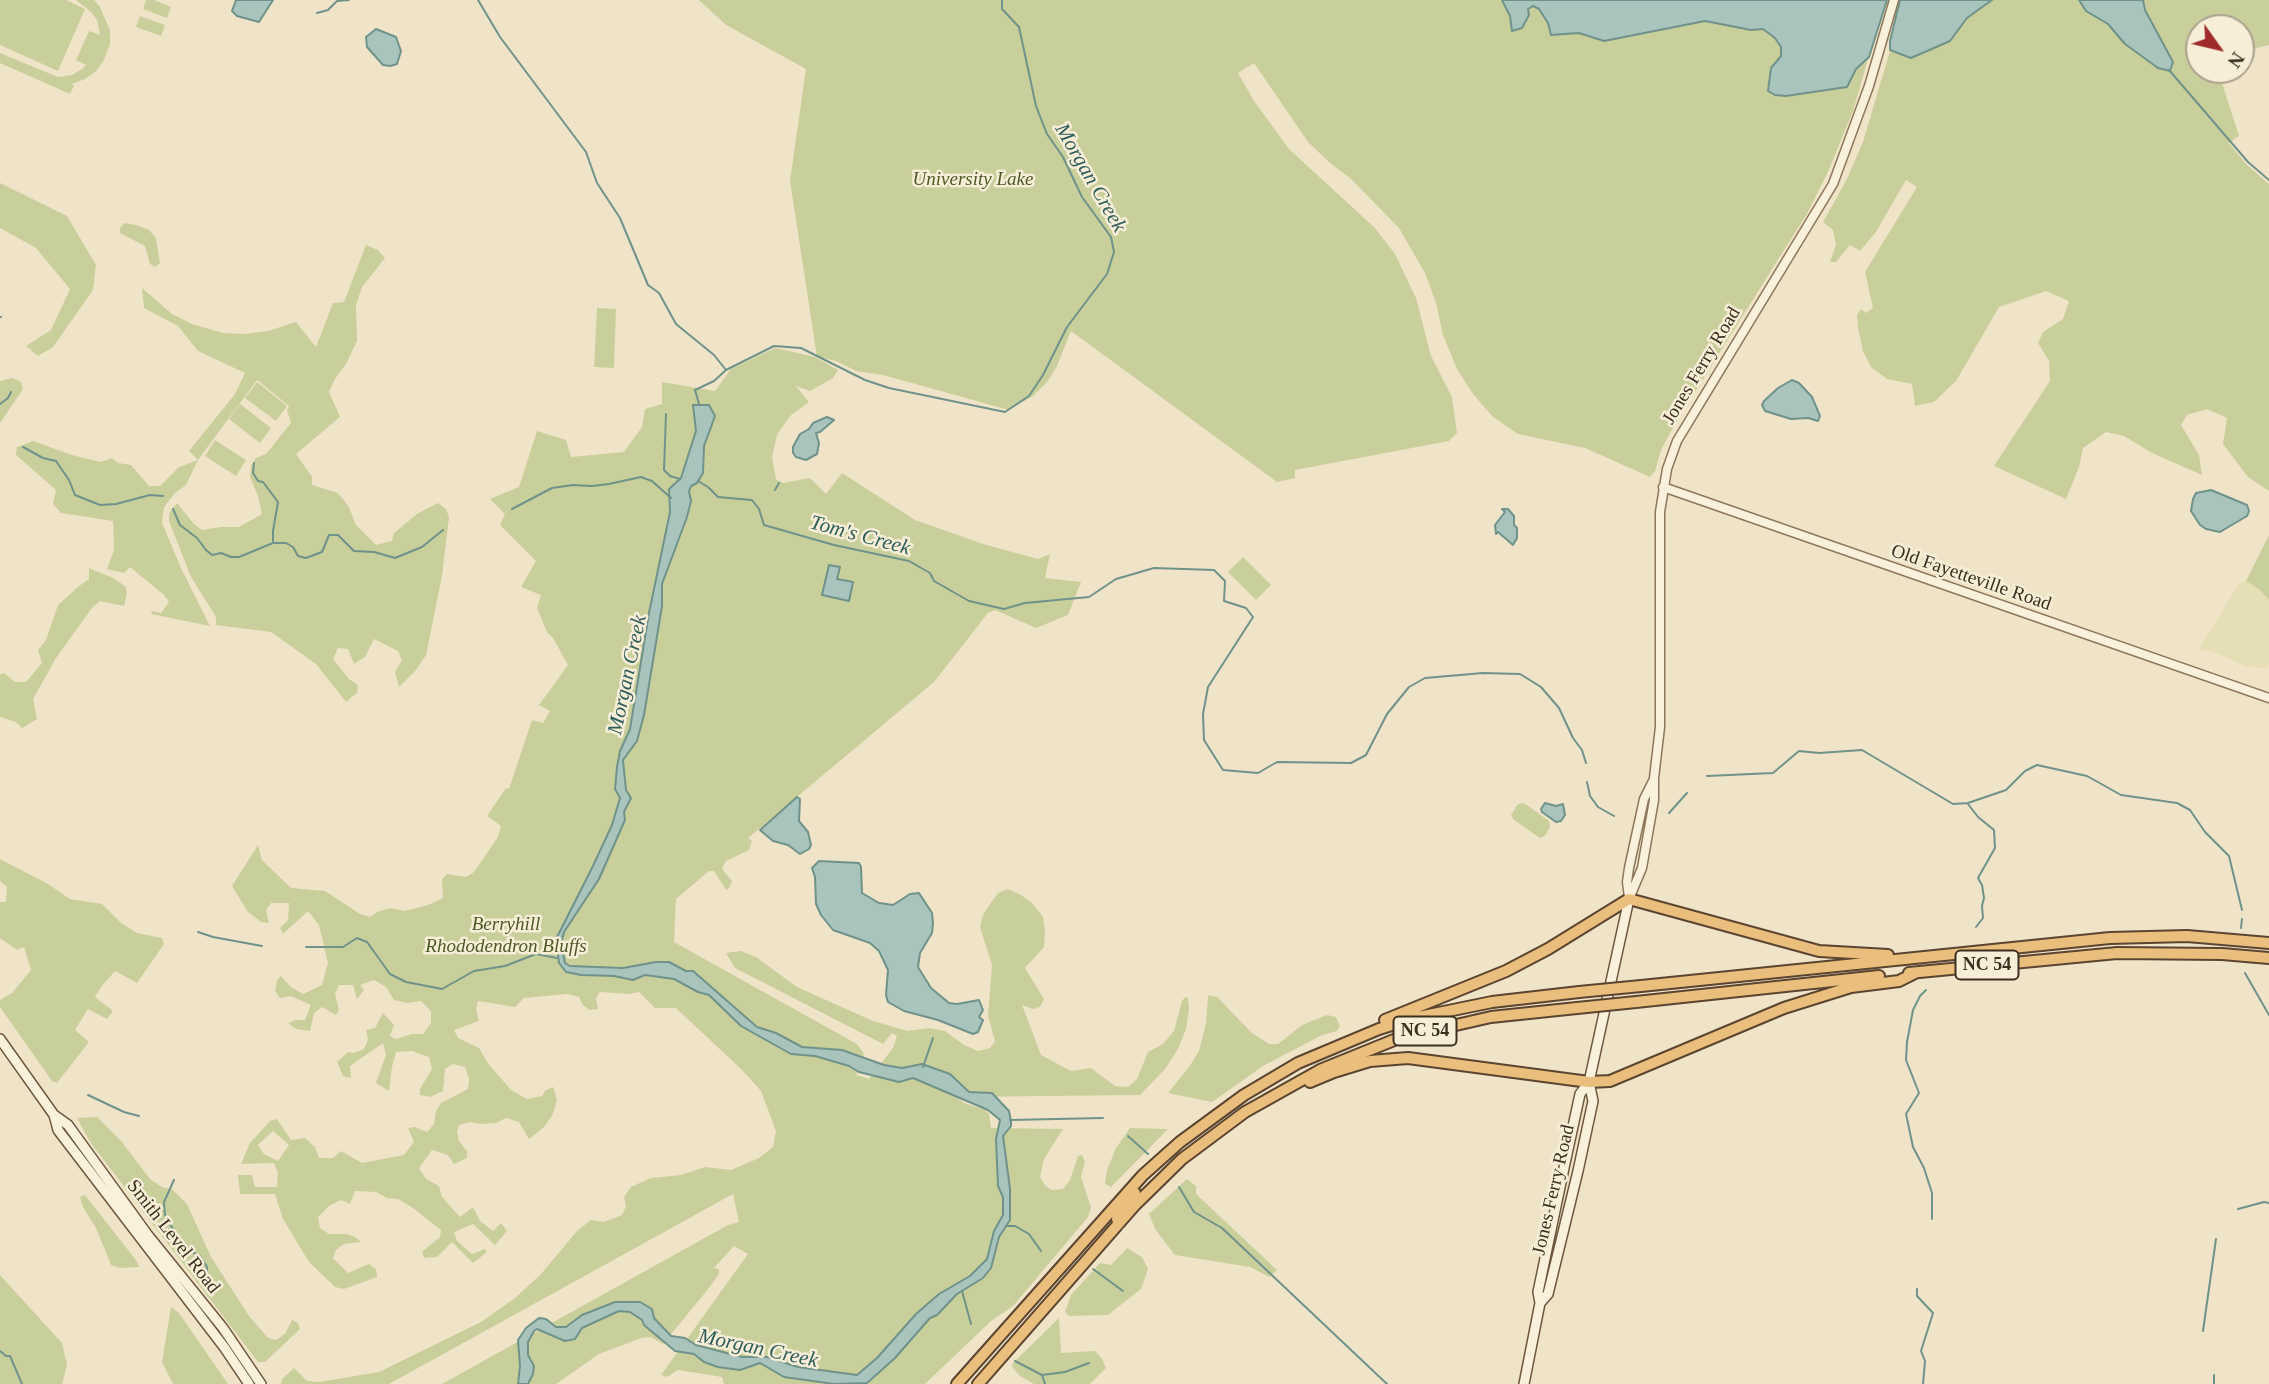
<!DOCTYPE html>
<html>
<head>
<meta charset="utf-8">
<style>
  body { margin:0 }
  #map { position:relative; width:2269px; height:1384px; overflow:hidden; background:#f0e4c8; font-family:"Times New Roman",serif }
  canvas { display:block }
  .north { position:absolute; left:2185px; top:14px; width:70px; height:70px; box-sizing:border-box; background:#f7eed8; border:2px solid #ada18e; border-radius:50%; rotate:124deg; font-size:19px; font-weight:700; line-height:28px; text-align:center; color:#3d2e20 }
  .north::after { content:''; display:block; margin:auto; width:24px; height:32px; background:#9e2a2b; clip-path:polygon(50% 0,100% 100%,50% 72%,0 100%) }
</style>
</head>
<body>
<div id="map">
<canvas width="2269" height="1384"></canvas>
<div class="north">N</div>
</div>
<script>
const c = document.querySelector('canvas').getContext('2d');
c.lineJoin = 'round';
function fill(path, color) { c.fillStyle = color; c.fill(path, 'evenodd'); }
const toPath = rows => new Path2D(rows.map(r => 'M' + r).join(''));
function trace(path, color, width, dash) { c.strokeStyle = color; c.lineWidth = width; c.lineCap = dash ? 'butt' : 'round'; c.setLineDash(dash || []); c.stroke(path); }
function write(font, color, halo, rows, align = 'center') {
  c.font = font + ' "Times New Roman",serif'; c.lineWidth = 5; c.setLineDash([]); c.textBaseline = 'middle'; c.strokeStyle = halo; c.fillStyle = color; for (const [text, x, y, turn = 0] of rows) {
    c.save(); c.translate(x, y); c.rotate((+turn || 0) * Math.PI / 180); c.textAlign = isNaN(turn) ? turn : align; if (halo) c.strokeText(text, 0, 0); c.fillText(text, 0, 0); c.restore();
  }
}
fill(toPath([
  [2246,581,2260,590,2269,600,2269,664,2265,669,2246,666,2213,652,2199,649,2239,584]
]), '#e6deb5');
fill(toPath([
  [0,0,66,0,85,9,58,71,0,45],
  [76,0,94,0,100,7,110,30,110,44,104,60,96,71,85,79,72,84,74,86,70,94,0,63,0,53,58,77,72,75,82,69,86,65,76,60,89,31,100,35,97,20,91,12],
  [146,0,154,0,171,7,167,18,143,9],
  [699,0,1885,0,1853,111,1828,172,1808,212,1676,422,1661,450,1655,471,1650,477,1585,448,1518,434,1493,417,1473,394,1457,369,1443,335,1436,303,1425,273,1399,228,1350,178,1330,163,1308,142,1254,63,1238,73,1254,101,1289,149,1375,228,1395,254,1416,298,1431,356,1452,397,1457,433,1449,441,1295,470,1295,478,1277,482,1071,331,1057,366,1048,381,1033,396,1009,410,883,375,856,371,836,361,817,357,790,181,806,69,726,25],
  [1905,0,2269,0,2269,45,2241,52,2241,28,2199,28,2199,70,2218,70,2239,136,2229,143,2246,164,2269,184,2269,491,2248,477,2223,444,2227,418,2207,409,2187,415,2181,425,2199,455,2202,475,2152,453,2124,436,2106,432,2083,448,2079,467,2066,499,1994,466,2050,381,2049,361,2038,343,2043,332,2063,319,2069,301,2046,291,1999,307,1956,381,1934,402,1915,406,1912,384,1887,379,1871,367,1863,351,1858,328,1857,315,1861,309,1866,313,1873,308,1865,272,1917,187,1906,180,1876,232,1860,251,1850,245,1836,262,1830,262,1836,244,1833,230,1823,222,1846,181,1863,142],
  [140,16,165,25,161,36,136,27],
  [0,183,67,216,96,265,93,290,53,347,38,356,26,346,51,330,70,289,36,248,0,228],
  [124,223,136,225,149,230,156,238,160,263,155,267,150,264,145,246,120,233,120,228],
  [366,245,378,250,385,258,362,287,356,305,357,341,346,364,335,379,329,392,340,417,296,454,312,477,312,485,338,493,349,507,356,525,376,545,392,541,394,533,417,514,438,503,446,509,449,517,442,576,426,655,416,670,399,687,395,672,402,660,398,651,374,639,365,657,354,664,348,649,338,648,333,659,349,679,358,685,357,693,346,702,316,664,271,632,216,625,216,617,191,577,169,521,169,513,177,503,194,524,202,530,221,527,239,527,262,514,258,496,250,477,251,465,256,458,266,454,291,423,287,410,289,406,257,380,198,460,186,485,175,493,164,507,162,523,181,568,210,626,151,614,152,611,161,613,169,602,164,595,130,567,124,573,107,569,114,550,113,521,61,513,53,504,56,490,16,455,17,447,33,441,72,455,101,462,112,458,118,463,131,465,149,486,160,486,179,467,198,460,189,451,235,394,245,373,198,351,178,326,144,308,142,288,172,314,192,324,223,333,245,334,268,331,296,322,316,347,333,303,344,302],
  [597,308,616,309,614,368,594,367],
  [775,348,815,357,838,370,833,378,810,391,796,386,809,402,790,416,777,435,772,457,776,479,783,483,810,478,826,494,842,473,915,520,983,544,1038,559,1050,554,1045,578,1081,582,1068,615,1036,628,995,610,988,613,934,682,748,838,752,841,749,850,726,861,722,869,732,881,729,888,726,890,714,871,709,871,676,899,674,942,857,1044,863,1052,865,1062,856,1075,869,1079,893,1048,897,1036,892,1033,883,1044,735,968,726,953,741,951,756,957,797,987,873,1021,908,1031,929,1028,945,1031,964,1045,978,1051,990,1048,995,1041,988,1016,992,965,980,927,983,915,990,904,998,893,1008,889,1021,895,1032,903,1043,917,1045,930,1044,947,1025,968,1044,999,1040,1007,1033,1009,1022,1005,1041,1055,1071,1071,1091,1068,1115,1086,1128,1087,1137,1079,1148,1052,1163,1044,1174,1031,1182,1001,1185,997,1188,998,1189,1009,1186,1029,1178,1049,1165,1069,1140,1095,956,1097,964,1103,985,1110,989,1114,991,1128,1063,1129,1044,1159,1040,1177,1045,1185,1051,1190,1063,1189,1070,1180,1078,1156,1082,1155,1085,1162,1081,1177,1091,1208,1088,1217,1013,1306,991,1321,925,1384,724,1384,722,1377,678,1370,667,1377,661,1375,748,1254,734,1246,714,1268,719,1269,719,1274,709,1288,663,1344,651,1337,641,1338,599,1354,556,1384,442,1384,728,1225,739,1222,733,1194,389,1384,281,1384,282,1379,294,1368,307,1381,319,1382,379,1372,481,1322,515,1298,541,1274,577,1231,591,1220,604,1222,622,1215,626,1206,624,1197,631,1187,651,1178,681,1175,705,1167,731,1170,759,1158,773,1147,776,1131,761,1091,743,1071,676,1008,655,1008,639,992,629,994,600,992,596,998,598,1009,589,1010,582,1004,579,997,567,994,524,998,515,1007,478,1001,476,1009,479,1021,454,1030,458,1038,479,1048,487,1062,511,1090,527,1099,542,1096,546,1090,553,1087,557,1100,552,1116,543,1128,529,1139,519,1122,506,1118,496,1123,481,1124,470,1122,459,1125,457,1132,459,1141,467,1151,467,1158,454,1164,448,1155,432,1150,419,1168,426,1179,439,1186,442,1197,460,1217,473,1207,480,1221,493,1231,501,1223,507,1231,495,1245,473,1224,454,1232,457,1241,472,1254,485,1249,487,1252,473,1263,452,1242,437,1257,424,1258,422,1252,440,1237,441,1230,413,1208,398,1199,387,1198,376,1192,355,1191,350,1204,341,1200,329,1206,318,1217,320,1228,329,1234,347,1234,355,1237,361,1242,344,1244,336,1250,333,1258,348,1273,369,1264,376,1269,377,1277,344,1289,335,1287,309,1262,283,1219,275,1194,240,1194,238,1175,252,1175,255,1187,277,1187,278,1172,274,1163,241,1164,250,1143,270,1121,277,1119,291,1140,305,1138,315,1147,319,1158,333,1158,341,1151,362,1163,404,1155,414,1142,408,1128,415,1127,427,1132,434,1124,436,1111,441,1103,468,1089,469,1079,465,1067,453,1064,445,1069,443,1091,430,1097,420,1095,420,1089,432,1069,429,1057,412,1051,396,1052,392,1067,389,1091,376,1083,386,1055,383,1043,350,1066,351,1078,343,1076,337,1062,348,1052,354,1053,364,1049,368,1040,366,1030,375,1028,383,1013,394,1025,390,1036,396,1039,412,1034,423,1034,431,1023,431,1011,421,1001,407,1003,394,1000,386,987,374,980,360,985,364,990,357,999,353,985,339,985,335,994,339,1010,336,1015,322,1007,314,1013,310,1031,296,1029,288,1023,296,1020,305,1020,311,1005,291,996,280,998,275,991,277,980,281,976,291,987,303,994,322,985,328,963,319,925,308,911,283,934,280,928,288,920,289,903,271,903,266,910,269,923,261,922,248,912,232,886,258,845,262,860,291,888,325,891,360,914,370,917,377,912,390,908,405,911,428,905,443,898,442,879,447,874,466,877,474,872,498,837,501,826,487,816,506,788,509,789,532,720,543,723,550,711,539,705,568,665,553,638,547,632,537,608,541,595,521,587,536,561,500,525,505,514,490,499,519,487,537,431,566,440,571,457,624,452,642,427,645,409,662,404,662,382,715,391,731,369],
  [273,1131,289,1145,278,1161,264,1154,258,1145],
  [12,378,21,382,23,389,0,423,0,381],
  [257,382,287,406,276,421,245,398],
  [240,404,271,428,260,443,229,419],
  [215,440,246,460,236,476,205,456],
  [2269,535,2269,600,2260,590,2246,581],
  [1243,557,1271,585,1256,600,1228,572],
  [89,568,113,578,125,586,127,593,124,606,100,601,92,608,56,658,33,699,37,719,22,728,16,722,0,717,0,675,4,673,15,682,26,682,42,663,38,650,46,640,58,605,79,586,89,579],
  [1524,803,1549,821,1550,827,1545,836,1540,838,1514,820,1511,815,1518,804],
  [0,859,48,884,70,899,102,904,121,923,137,933,162,938,164,944,137,983,115,971,101,987,95,997,113,1011,107,1019,88,1009,75,1030,89,1042,57,1083,52,1081,0,1007,0,1000,12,993,31,970,24,947,17,950,0,938,0,902,6,902,7,887,0,881],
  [1208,995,1217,997,1252,1033,1269,1044,1278,1044,1302,1025,1327,1015,1336,1017,1340,1026,1337,1031,1322,1035,1263,1066,1212,1102,1168,1093,1189,1067,1199,1051,1206,1023],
  [97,1117,122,1142,150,1179,162,1187,173,1190,187,1204,211,1257,249,1316,268,1338,276,1340,285,1334,292,1320,298,1323,300,1329,265,1362,258,1362,90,1142,77,1118],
  [1130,1128,1168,1129,1111,1187,1105,1184,1107,1170,1116,1148],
  [1187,1179,1196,1186,1196,1194,1277,1270,1269,1277,1250,1267,1175,1255,1155,1229,1149,1214],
  [85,1195,136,1260,139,1267,120,1268,111,1265,96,1228,83,1207,80,1197],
  [1127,1248,1142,1257,1148,1269,1141,1289,1108,1315,1069,1316,1065,1312,1071,1295,1100,1263,1111,1265],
  [0,1275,62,1343,67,1365,62,1384,0,1384],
  [171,1307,179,1313,228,1384,173,1384,162,1362],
  [1059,1318,1061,1353,1095,1351,1102,1359,1106,1368,1090,1384,1034,1384,1020,1376,1012,1367,1013,1363]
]), '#c9cf9b');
const water = toPath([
  [236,0,273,0,259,22,237,16,232,11,236,0],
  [1502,0,1887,0,1869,57,1856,69,1847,87,1786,96,1775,95,1768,91,1771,68,1781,56,1781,47,1775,38,1763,29,1751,30,1705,21,1604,41,1579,33,1551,35,1548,23,1539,9,1533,6,1528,9,1529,15,1522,28,1512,31,1510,16,1502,0],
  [1900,0,1992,0,1967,18,1950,41,1911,58,1890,50,1890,41,1900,0],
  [2079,0,2143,0,2145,10,2173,62,2170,71,2158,68,2125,44,2108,24,2086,11,2079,0],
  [376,29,396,37,401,51,397,64,390,66,383,65,367,47,366,37,376,29],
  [1792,380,1799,383,1812,397,1820,416,1818,421,1808,418,1791,419,1765,411,1762,405,1764,401,1778,388,1792,380],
  [693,405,709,405,715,416,704,446,703,473,697,483,691,486,689,491,691,501,687,517,662,584,662,606,644,715,637,741,623,760,626,790,631,798,624,812,625,820,599,879,564,932,561,944,565,963,570,966,623,968,656,962,669,962,686,971,693,971,757,1027,776,1033,802,1047,842,1050,884,1065,902,1068,922,1064,950,1074,969,1092,992,1093,1009,1111,1011,1121,1011,1126,1003,1136,1010,1189,1010,1220,999,1237,991,1268,983,1278,957,1294,937,1315,930,1318,895,1358,867,1383,834,1384,784,1377,760,1363,740,1370,718,1367,704,1362,694,1354,675,1351,644,1325,642,1320,630,1312,619,1311,582,1328,575,1339,565,1341,537,1329,534,1331,528,1342,528,1355,534,1366,533,1374,528,1384,518,1384,520,1366,518,1340,526,1328,539,1318,546,1319,556,1327,566,1327,582,1315,615,1302,640,1302,652,1309,654,1318,671,1336,685,1338,696,1345,742,1357,767,1357,798,1367,857,1375,877,1358,916,1314,939,1294,970,1276,987,1259,994,1231,1003,1215,1003,1197,998,1186,996,1139,1000,1120,988,1110,913,1078,899,1082,859,1072,849,1066,815,1056,791,1054,741,1026,709,995,698,992,674,979,645,975,633,980,614,976,581,975,566,972,559,963,556,939,593,866,612,825,620,798,615,789,617,767,620,751,630,729,649,613,670,512,669,489,681,478,696,431,693,405],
  [827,417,834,420,820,432,816,433,819,443,817,454,806,460,796,457,793,453,793,447,800,434,809,429,813,423,827,417],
  [2211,490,2247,505,2249,511,2247,516,2220,532,2206,529,2200,525,2191,511,2193,499,2196,493,2211,490],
  [1502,509,1508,509,1514,516,1514,525,1517,528,1517,538,1513,545,1498,532,1496,534,1495,525,1505,512,1502,509],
  [829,565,840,567,837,579,853,582,849,601,822,595,829,565],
  [797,797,800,799,799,821,808,832,811,845,809,849,800,854,788,845,773,841,760,830,797,797],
  [1545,803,1556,806,1563,804,1565,815,1561,821,1556,822,1542,812,1541,809,1545,803],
  [819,861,859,863,861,867,862,893,879,903,893,905,910,894,919,893,932,913,933,923,932,933,920,953,918,967,931,988,949,1003,957,1004,979,1000,983,1010,979,1017,983,1020,978,1032,973,1034,938,1020,904,1011,888,1002,886,995,888,970,879,951,870,943,833,930,821,915,816,904,815,877,812,868,819,861]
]);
fill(water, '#a9c4bc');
trace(water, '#6f938a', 2);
trace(toPath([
  [478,0,500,37,586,152,597,183,620,218,648,285,659,293,676,324,714,355,726,370],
  [317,13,328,10,337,1,349,0],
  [2169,70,2248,162,2269,180],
  [0,317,1,317],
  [0,404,8,398,11,392],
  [699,404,695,390,714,381,726,370,774,346,801,348,865,380,889,388,1005,412,1029,396,1043,375,1067,327,1107,274,1114,252,1111,237,1082,197,1063,157,1047,134,1036,106,1019,27,1002,9,1002,0],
  [666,414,664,470,670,476,680,479],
  [23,447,43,458,56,461,69,480,75,495,100,505,116,504,150,495,163,496],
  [254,463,253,473,258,481,263,482,278,502,273,531,273,541],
  [698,481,708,487,718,497,752,500,759,509,764,525,834,545,909,561,930,573,934,581,969,601,1004,609,1025,603,1089,597,1116,579,1154,568,1214,570,1225,581,1224,601,1246,608,1253,617,1208,687,1203,714,1204,740,1223,770,1258,773,1277,762,1351,763,1366,755,1387,714,1409,687,1425,678,1483,673,1520,674,1541,687,1559,708,1573,738,1582,750,1586,763],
  [775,490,779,483],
  [173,509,180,525,197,538,206,550,212,555,221,553,231,557,239,557,273,543,286,543,293,547,298,556,306,558,322,552,329,535,338,535,354,551,374,552,395,558,422,547,443,530],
  [512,509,552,488,573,485,592,486,609,484,641,477,652,481,671,498],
  [1707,776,1773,773,1799,751,1819,753,1862,750,1953,804,1968,803,2006,790,2025,771,2037,765,2087,776,2121,795,2177,803,2190,810,2205,832,2229,856,2242,910],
  [1587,782,1590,796,1598,807,1614,816],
  [1968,804,1978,817,1994,830,1995,848,1978,878,1982,885,1984,898,1982,906,1983,918,1976,927],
  [1669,813,1687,793],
  [2241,928,2242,919],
  [198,932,213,937,262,946],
  [306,947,343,947,357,938,367,942,390,974,406,982,442,989,474,971,505,966,536,954,557,958],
  [2245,973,2269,1015],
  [1926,990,1920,996,1913,1010,1907,1042,1906,1060,1919,1093,1906,1114,1913,1147,1924,1168,1932,1193,1932,1219],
  [923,1067,933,1038],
  [88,1095,124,1112,139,1116],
  [1010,1120,1103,1118],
  [1128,1136,1148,1154],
  [174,1180,164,1202,165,1215,175,1233,190,1251,200,1256,207,1267,206,1286],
  [1179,1187,1194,1212,1222,1228,1387,1384],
  [2238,1209,2264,1202,2269,1203],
  [1007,1226,1015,1226,1029,1234,1041,1251],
  [1093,1269,1123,1291],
  [1917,1289,1917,1296,1933,1313,1921,1351,1925,1361,1923,1384],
  [962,1291,971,1324],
  [2203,1331,2216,1239],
  [0,1351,6,1356,10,1356,22,1384],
  [1015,1361,1042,1375,1045,1384],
  [1042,1375,1065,1372,1089,1363],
  [2214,1384,2214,1375]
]), '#6f938a', 2);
const tertiary = toPath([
  [1663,487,2269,698],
  [1629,897,1627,882,1629,868,1644,799,1653,781],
  [1629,899,1642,868,1654,800,1654,778,1660,727,1660,512,1667,469,1677,441,1833,184,1869,86,1894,0]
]);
const secondary = toPath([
  [0,1039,54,1115,58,1130,224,1347,249,1384],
  [54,1115,68,1125,147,1234,223,1328,261,1384],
  [1540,1303,1548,1294,1578,1171,1593,1101,1589,1082,1629,899],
  [1524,1384,1540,1303,1538,1292,1564,1168,1580,1094,1589,1082]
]);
const trunk = toPath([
  [1909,973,2117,953,2222,954,2269,958],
  [1641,986,2110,938,2187,936,2269,943],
  [1636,1002,1879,976],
  [1385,1020,1506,971,1548,949,1629,899,1819,951,1888,955],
  [1310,1082,1334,1072,1370,1061,1408,1058,1589,1082,1610,1081,1784,1008,1851,987,1899,981,1915,973],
  [1119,1223,1117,1219,1120,1212,1135,1193],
  [957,1384,1143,1175,1180,1142,1244,1095,1298,1063,1379,1029,1414,1018,1492,1002,1579,992],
  [978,1384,1135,1205,1182,1159,1245,1112,1320,1070,1399,1038,1491,1017,1577,1008]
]);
trace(tertiary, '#8d765c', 11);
trace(secondary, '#6f573f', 12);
trace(trunk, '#5b4430', 14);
trace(tertiary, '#faf1dc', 8);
trace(secondary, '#faf1dc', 9);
trace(trunk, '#eabe7c', 10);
const trunkBridge = toPath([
  [1579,992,1641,986],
  [1577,1008,1636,1002]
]);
trace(trunkBridge, '#5b4430', 14, []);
trace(trunkBridge, '#eabe7c', 10);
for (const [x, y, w] of [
  [1987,965,63],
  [1425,1031,63]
]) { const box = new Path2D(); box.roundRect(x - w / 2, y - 14.5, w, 29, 5); c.fillStyle = '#f7eed8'; c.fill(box); trace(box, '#3d2e20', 2); }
write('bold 18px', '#3d2e20', null, [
  ["NC 54",1987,965],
  ["NC 54",1425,1031]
]);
write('italic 19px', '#4d5a26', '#f7eed8', [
  ["University Lake",973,180],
  ["Berryhill",506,925],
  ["Rhododendron Bluffs",506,947]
]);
write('19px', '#3d2e20', '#f7eed8', [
  ["Jones Ferry Road",1702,366,-59],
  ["Old Fayetteville Road",1971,578,19],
  ["Jones Ferry Road",1554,1190,-77],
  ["Smith Level Road",173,1237,52]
]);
write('italic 21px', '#2f5d5a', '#f7eed8', [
  ["Morgan Creek",1090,178,60],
  ["Tom's Creek",860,536,15],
  ["Morgan Creek",628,675,-78],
  ["Morgan Creek",758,1349,12]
]);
</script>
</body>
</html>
